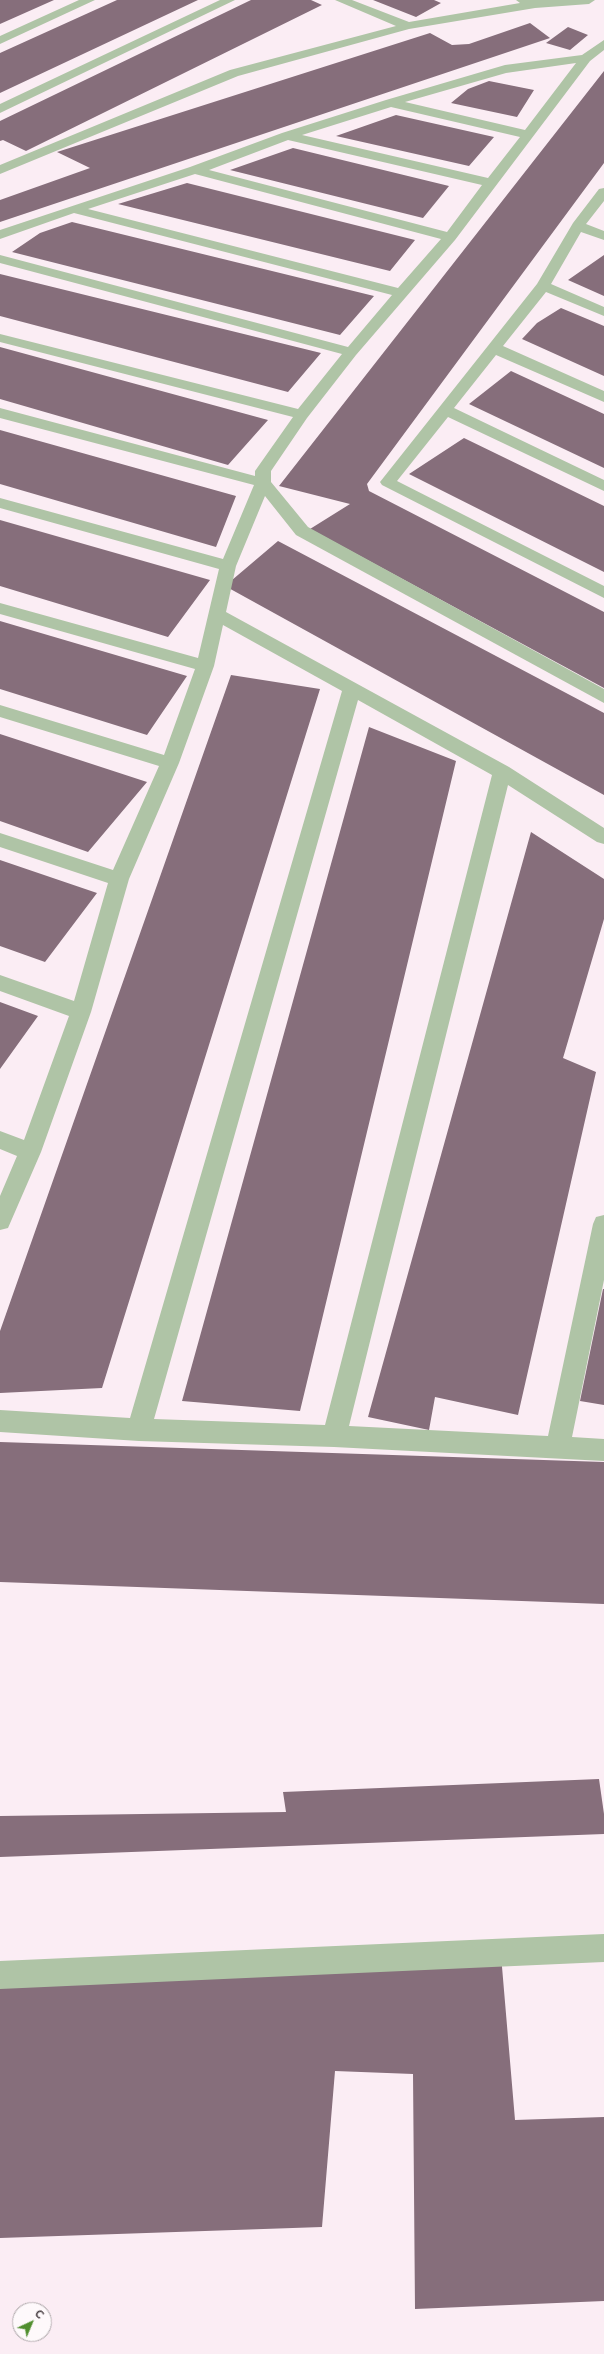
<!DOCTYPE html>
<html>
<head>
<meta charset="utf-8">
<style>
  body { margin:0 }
  #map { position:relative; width:604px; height:2354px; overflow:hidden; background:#fef9fb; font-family:Lato,sans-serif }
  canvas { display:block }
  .north { position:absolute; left:12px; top:2302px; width:40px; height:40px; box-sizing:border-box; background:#fef9fb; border:1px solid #afa8ab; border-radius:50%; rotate:44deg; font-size:11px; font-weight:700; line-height:16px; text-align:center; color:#382e33 }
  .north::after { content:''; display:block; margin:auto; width:14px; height:18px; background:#508e2e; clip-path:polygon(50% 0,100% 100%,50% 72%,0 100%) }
</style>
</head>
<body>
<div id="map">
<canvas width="604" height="2354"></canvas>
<div class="north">С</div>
</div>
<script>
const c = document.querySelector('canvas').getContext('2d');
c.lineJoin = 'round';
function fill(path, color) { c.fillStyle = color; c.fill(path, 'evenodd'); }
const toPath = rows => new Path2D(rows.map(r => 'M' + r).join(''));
fill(toPath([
  [0,0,604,0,604,2354,0,2354],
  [20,2310,44,2310,44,2334,20,2334]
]), '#fbedf4');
fill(toPath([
  [0,0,54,0,0,24],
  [117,0,198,0,0,93,0,53],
  [251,0,311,0,322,5,26,151,3,140,0,141,0,121],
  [373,0,434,0,441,3,416,17],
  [530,23,550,38,0,222,0,200,90,168,57,152,430,33,452,45,469,44],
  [568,27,588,35,570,50,546,43],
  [604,71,604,163,367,484,369,491,604,612,604,688,310,529,350,504,279,486],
  [489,81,534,90,517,117,451,103,468,89],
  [396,115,494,137,469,166,336,136],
  [293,148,449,186,423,218,230,170],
  [187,183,415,240,390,271,118,204],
  [72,222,374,296,340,335,12,252,40,233],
  [604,255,604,296,568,280],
  [0,274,321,353,288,392,0,316],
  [561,308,604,326,604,376,522,339,537,323],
  [0,347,268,420,228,465,0,399],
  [511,371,604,414,604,468,469,404],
  [0,430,236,496,216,547,0,484],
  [464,438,604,506,604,572,409,474],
  [0,520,210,580,168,637,0,586],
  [278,541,604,713,604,795,225,586],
  [0,621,187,676,147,735,0,689],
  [231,675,320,689,102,1388,0,1393,0,1331],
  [369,727,456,761,300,1411,182,1401],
  [0,734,147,782,88,852,0,821],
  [531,832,604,879,604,919,563,1058,596,1072,518,1415,435,1397,429,1430,368,1417],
  [0,860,97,893,45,962,0,946],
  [0,1002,38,1016,0,1069],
  [603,1289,604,1289,604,1405,580,1401],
  [0,1442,604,1462,604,1604,0,1582],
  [599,1779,604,1814,604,1834,0,1857,0,1816,286,1812,283,1792],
  [501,1955,515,2120,604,2117,604,2301,415,2309,413,2074,335,2071,322,2227,0,2238,0,1974]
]), '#866e7b');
fill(toPath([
  [79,0,95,0,0,44,0,36,79,0],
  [220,0,235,0,0,113,0,104,220,0],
  [335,0,352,0,409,22,520,3,516,0,595,0,589,4,535,8,409,29,238,76,0,174,0,165,230,70,396,26,335,0],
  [604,40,604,50,590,61,455,240,356,355,307,418,271,471,271,482,308,527,604,689,604,703,296,535,265,496,236,566,226,612,509,767,604,828,604,844,597,842,508,785,349,1426,548,1436,593,1224,596,1217,604,1215,604,1280,572,1437,604,1439,604,1461,334,1447,139,1441,0,1432,0,1410,130,1418,342,691,223,625,214,666,179,763,129,879,91,1012,41,1152,8,1228,0,1230,0,1196,17,1156,0,1149,0,1131,24,1140,69,1016,0,991,0,975,74,1001,108,883,0,847,0,833,113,870,159,766,0,717,0,705,164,755,195,669,0,614,0,603,198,658,219,569,0,508,0,498,223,559,254,485,0,418,0,408,255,476,255,471,293,417,0,342,0,334,298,409,342,354,0,263,0,255,348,347,392,295,74,213,0,239,0,230,190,167,282,133,386,100,505,65,582,55,604,40],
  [576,63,525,130,405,102,506,73,576,63],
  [391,107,520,137,488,178,302,135,391,107],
  [288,140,482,185,447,232,209,170,288,140],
  [195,174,441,239,398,288,88,209,195,174],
  [358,700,492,775,325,1425,154,1419,358,700],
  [604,188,604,201,586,224,604,231,604,240,581,232,551,284,604,307,604,316,546,292,503,346,604,391,604,402,496,355,454,408,604,480,604,491,448,417,397,481,604,586,604,598,382,485,380,482,537,284,573,223,599,189,604,188],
  [604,1934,604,1962,0,1989,0,1961,604,1934]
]), '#afc4a6');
</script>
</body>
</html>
